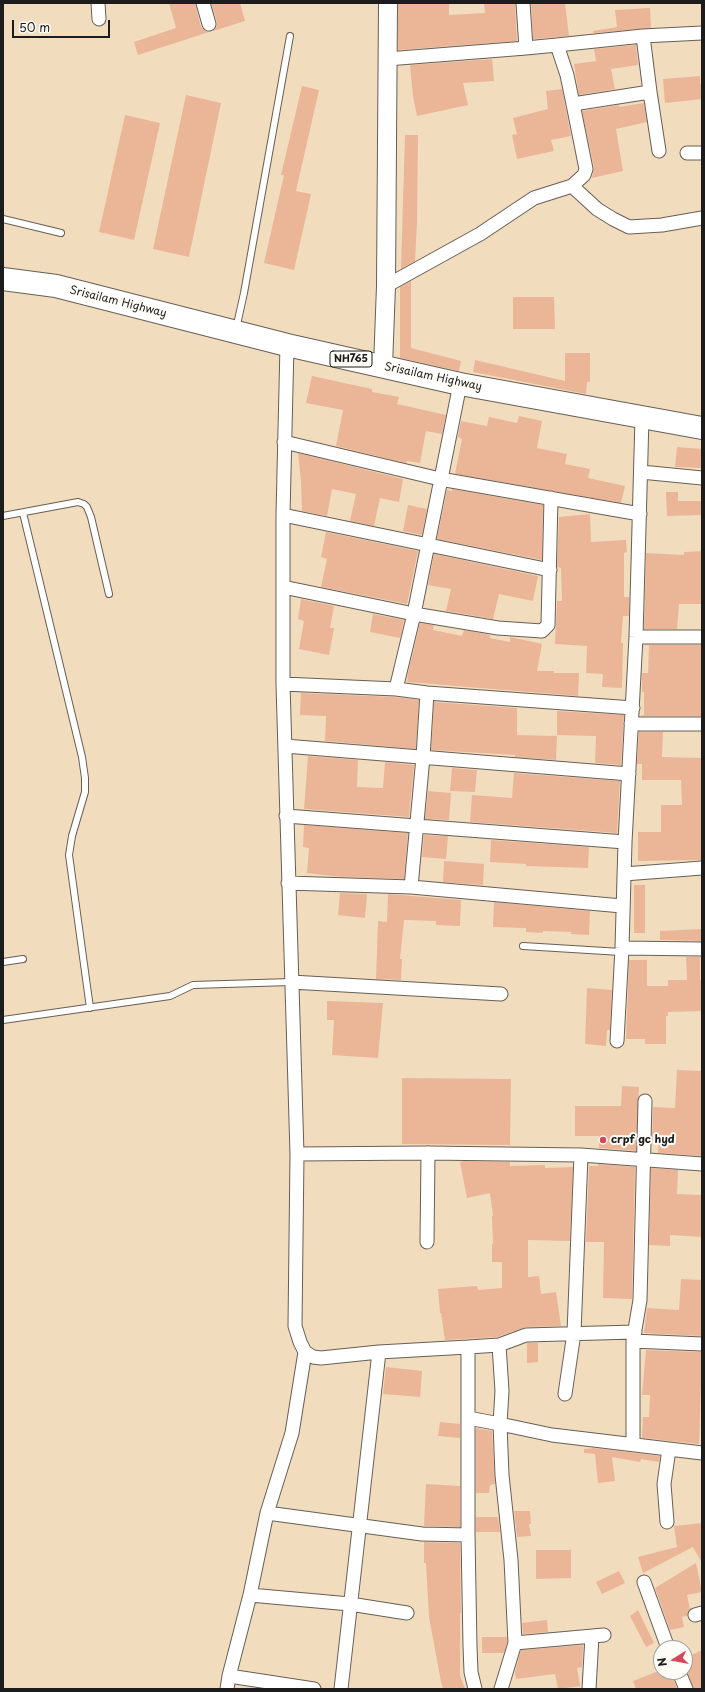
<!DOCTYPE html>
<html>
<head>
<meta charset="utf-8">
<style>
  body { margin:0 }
  #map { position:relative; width:705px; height:1692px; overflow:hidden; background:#f2dcbe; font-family:"Playpen Sans",sans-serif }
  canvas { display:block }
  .frame { position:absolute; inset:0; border:4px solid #1c1c1c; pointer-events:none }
  .north { position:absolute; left:653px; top:1640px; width:40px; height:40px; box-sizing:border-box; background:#fdfcf7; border:1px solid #a3a29f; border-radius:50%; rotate:259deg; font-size:11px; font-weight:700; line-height:16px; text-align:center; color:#1c1c1c }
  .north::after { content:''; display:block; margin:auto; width:14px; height:18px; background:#d1495b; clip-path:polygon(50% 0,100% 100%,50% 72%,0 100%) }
  .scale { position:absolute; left:12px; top:20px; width:98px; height:18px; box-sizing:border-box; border:2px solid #1c1c1c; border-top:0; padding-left:5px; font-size:12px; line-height:14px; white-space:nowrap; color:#1c1c1c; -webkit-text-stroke:3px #fdfcf7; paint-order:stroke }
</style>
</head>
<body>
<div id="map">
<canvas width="705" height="1692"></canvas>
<div class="frame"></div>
<div class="north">N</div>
<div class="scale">50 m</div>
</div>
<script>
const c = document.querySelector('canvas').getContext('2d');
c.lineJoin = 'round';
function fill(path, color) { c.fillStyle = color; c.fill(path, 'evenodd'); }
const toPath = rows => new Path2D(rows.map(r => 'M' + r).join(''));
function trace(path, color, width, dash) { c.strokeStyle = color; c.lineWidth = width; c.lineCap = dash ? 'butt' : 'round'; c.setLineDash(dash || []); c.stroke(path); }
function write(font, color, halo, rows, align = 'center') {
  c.font = font + ' "Playpen Sans",sans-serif'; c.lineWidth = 4; c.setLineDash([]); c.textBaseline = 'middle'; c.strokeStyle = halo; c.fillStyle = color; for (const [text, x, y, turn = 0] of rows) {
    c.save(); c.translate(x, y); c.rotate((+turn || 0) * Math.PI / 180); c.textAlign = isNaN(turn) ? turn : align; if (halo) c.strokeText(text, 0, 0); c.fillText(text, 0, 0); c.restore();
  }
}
fill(toPath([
  [169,3,195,3,201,27,204,30,209,32,138,55,134,42,176,28],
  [211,3,240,3,245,21,213,31,217,26,217,22],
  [398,3,449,3,449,15,485,13,484,3,515,3,517,41,398,50],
  [531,3,565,3,569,36,533,39],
  [650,8,651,28,594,33,593,31,617,27,615,10],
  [636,45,638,65,611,69,615,89,579,95,574,64,596,61,594,49],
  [492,59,494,81,463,83,468,105,417,116,413,96,410,65],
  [700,76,700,84,702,84,702,99,665,103,663,79],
  [302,86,319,90,296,191,311,194,294,270,264,263,284,175,281,175],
  [562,89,571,136,551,140,554,151,517,159,512,135,517,134,513,118,548,109,546,91],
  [186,95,221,103,189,257,153,249],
  [644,103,647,122,616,129,623,171,592,178,594,167,582,111,619,105,619,107],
  [125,115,160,123,134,240,99,232],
  [405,135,418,135,417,224,415,261,401,269],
  [411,281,411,348,461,361,459,371,400,358,400,287],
  [513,297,554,297,555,329,513,329],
  [565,353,590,353,590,382,587,382,586,394,473,372,475,360,565,381],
  [312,376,372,389,372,392,399,397,397,404,446,415,442,434,426,431,420,463,407,461,406,463,336,446,343,410,306,403],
  [519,416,542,421,537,448,567,454,565,464,590,469,588,478,625,486,621,503,455,474,462,439,458,437,461,421,487,426,489,417,517,423],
  [677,447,702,449,702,468,675,467],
  [298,453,403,479,399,502,380,498,374,526,350,521,356,494,332,489,327,516,302,511,301,481],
  [452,489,543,505,542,560,437,539,447,490,452,491],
  [666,492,678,492,678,501,702,501,702,515,667,516],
  [408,505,427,509,422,535,403,531],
  [590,514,591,542,626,540,627,552,624,553,624,597,629,597,629,616,623,616,621,643,623,643,622,688,602,687,603,674,586,673,587,646,555,644,557,601,562,601,561,568,557,567,559,517],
  [326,532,418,551,407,604,321,587,327,559,321,557],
  [702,551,702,604,679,604,677,629,644,629,646,553,684,555,684,552],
  [434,554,538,576,533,601,499,594,493,619,446,611,451,589,428,585],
  [301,599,334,606,330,628,334,628,329,655,299,649,304,621,298,619],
  [373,614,404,620,400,638,370,632],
  [420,623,434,625,433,630,462,636,464,630,490,635,490,638,510,642,510,637,542,644,537,671,554,671,554,673,579,673,578,696,407,682,408,673],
  [649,645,702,645,702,716,640,716,644,715,644,692,642,692,642,673,648,673],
  [301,693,395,697,419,700,416,749,325,741,326,716,300,715],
  [434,702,517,708,517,735,557,736,556,760,515,757,515,755,431,750],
  [557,711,624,715,621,765,595,763,596,736,557,735],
  [639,732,663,732,662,757,702,758,702,860,638,861,638,832,661,832,661,805,682,805,681,780,642,780,642,764,637,764],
  [308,756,358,760,357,787,383,788,385,762,414,765,409,817,304,809],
  [452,768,477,770,475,792,450,791],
  [514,773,620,781,617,833,470,822,472,795,512,798],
  [428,791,451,793,449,820,425,819],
  [304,825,408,833,404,879,341,877,307,873,309,848,303,847],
  [424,835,448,836,446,859,422,857],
  [491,840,589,847,588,868,526,866,526,864,490,862],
  [444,861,484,864,483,885,443,882],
  [634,885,645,885,645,933,634,933],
  [340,893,367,894,365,918,338,915],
  [388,894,461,900,460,926,436,925,436,921,404,920,400,959,402,959,401,980,376,979,378,921,387,922],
  [494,902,590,911,589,935,571,934,571,932,543,931,543,933,526,932,526,928,493,927],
  [702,929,702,941,660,940,660,931],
  [686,957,700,957,700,980,702,980,702,1011,668,1012,668,1016,666,1016,666,1044,645,1044,645,1039,626,1039,629,960,647,960,647,986,668,986,668,980,687,980],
  [587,988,612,990,610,1030,607,1030,606,1046,585,1044],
  [327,1001,383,1003,378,1058,332,1055,334,1020,327,1020],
  [677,1070,702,1071,702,1156,658,1153,659,1140,652,1140,653,1107,675,1108],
  [402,1078,511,1079,510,1145,402,1144],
  [622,1086,639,1087,636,1151,599,1148,599,1136,575,1136,575,1106,621,1106],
  [464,1161,510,1162,510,1166,545,1165,545,1168,573,1167,570,1241,528,1240,528,1277,539,1276,541,1294,556,1292,561,1326,526,1327,497,1337,445,1340,441,1313,440,1313,438,1289,477,1286,478,1290,502,1288,502,1262,492,1262,492,1244,493,1244,492,1216,493,1216,490,1193,467,1198,460,1162],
  [598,1164,635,1167,632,1299,603,1298,604,1242,586,1242,589,1166,598,1166],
  [651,1168,678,1170,677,1194,702,1195,702,1237,670,1235,670,1246,649,1245],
  [681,1279,702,1280,702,1336,644,1333,647,1308,679,1310],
  [527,1343,538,1343,538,1362,527,1363],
  [646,1350,702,1352,699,1444,642,1438,643,1417,649,1417,650,1395,642,1395],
  [386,1367,422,1371,420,1397,383,1394],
  [440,1422,460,1424,460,1438,438,1436],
  [476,1428,492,1431,495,1484,490,1485,489,1493,476,1493],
  [594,1448,660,1456,659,1462,641,1459,640,1462,612,1457,615,1481,598,1483,595,1454,584,1453,584,1449],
  [426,1484,460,1486,460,1527,424,1526],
  [514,1511,530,1511,531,1524,529,1524,531,1536,517,1537],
  [476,1517,498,1517,500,1532,476,1532],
  [702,1523,702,1563,693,1547,643,1573,638,1557,677,1547,674,1526],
  [424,1542,460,1543,461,1613,460,1613,460,1675,465,1689,443,1689,441,1682,429,1617,426,1563,424,1563],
  [536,1550,571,1550,571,1578,536,1579],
  [696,1563,702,1592,687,1595,690,1609,687,1616,682,1617,684,1627,670,1630,655,1588],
  [619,1571,625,1583,602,1594,596,1582],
  [638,1610,654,1643,646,1647,630,1616],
  [547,1620,548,1632,523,1634,522,1623],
  [482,1637,507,1637,507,1642,504,1653,482,1653],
  [583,1645,582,1667,577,1668,580,1686,558,1689,555,1674,516,1679,515,1672,521,1650],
  [702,1650,702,1689,694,1689,685,1667,685,1658],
  [656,1672,671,1672,677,1689,636,1689,633,1681]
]), '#ebb598');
const lane = toPath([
  [3,219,61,233],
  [236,329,244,293,290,36],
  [23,513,82,757,85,778,85,792,72,836,69,855,90,1008],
  [3,516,78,502,84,504,87,507,91,517,109,594],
  [523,946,621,952],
  [3,962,23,959],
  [3,1020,170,996,193,985,291,982]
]);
const street = toPath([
  [98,3,99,19],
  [203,3,209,24],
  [643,36,702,33],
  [557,45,643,36,650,92,573,104],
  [387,59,526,48,523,3],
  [650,92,659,151],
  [687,153,702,153],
  [572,186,597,209,613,219,629,227,662,225,702,218],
  [386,286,480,234,534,198,572,186,584,175,586,169,573,104,567,75,557,45,526,48],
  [287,345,283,515,283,684,297,1154],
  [284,442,440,479,640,514],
  [641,472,702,478],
  [283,515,550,570],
  [283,587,414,614,498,628,542,631,548,625,551,498],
  [636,637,702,637],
  [283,684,396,689,427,693,633,708],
  [396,689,414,614,460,384],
  [631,724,702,724],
  [285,746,629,774],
  [286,816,625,842],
  [624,874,702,868],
  [288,883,411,887,622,906],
  [411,887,423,757,427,693],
  [622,948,702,949],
  [291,982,501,994],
  [617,1041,622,948,625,842,636,637,642,417],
  [427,1242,428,1153],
  [633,1341,702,1344],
  [499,1345,526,1335,635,1332],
  [468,1347,499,1345,502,1391,500,1424,552,1435,702,1453],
  [305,1352,313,1357,321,1358,379,1352,468,1347,468,1535,470,1646,471,1672,475,1689],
  [565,1394,574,1333,581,1155],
  [468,1418,500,1424,502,1475,511,1560,515,1643,501,1689],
  [633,1444,633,1341,640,1300,645,1101],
  [267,1513,422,1534,468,1535],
  [667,1522,664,1484,669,1449],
  [644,1582,668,1648],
  [250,1595,350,1604,407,1613],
  [695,1615,702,1613],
  [515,1643,604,1635],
  [679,1672,686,1689],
  [229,1676,314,1689],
  [227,1689,229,1676,250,1595,267,1513,292,1433,305,1352,300,1342,295,1326,297,1154,428,1153,581,1155,702,1164],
  [341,1689,379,1352],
  [589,1689,592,1636]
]);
const secondary = toPath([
  [383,366,386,286,388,3]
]);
const highway = toPath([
  [3,279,56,286,287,345,460,384,702,428]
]);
trace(lane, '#675f55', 8);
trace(street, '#675f55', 15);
trace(secondary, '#675f55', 20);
trace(highway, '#675f55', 24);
trace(lane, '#fff', 6);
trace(street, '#fff', 13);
trace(secondary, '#fff', 18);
trace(highway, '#fff', 22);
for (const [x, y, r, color] of [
  [603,1140,4,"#d1495b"]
]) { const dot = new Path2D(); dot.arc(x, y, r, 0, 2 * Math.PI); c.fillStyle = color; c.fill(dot); trace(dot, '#fdfcf7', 1.5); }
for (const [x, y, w] of [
  [351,359,42]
]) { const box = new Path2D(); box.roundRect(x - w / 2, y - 8, w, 16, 3); c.fillStyle = '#fdfcf7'; c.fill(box); trace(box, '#1c1c1c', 1); }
write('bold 10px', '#1c1c1c', null, [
  ["NH765",351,359]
]);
write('11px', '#1c1c1c', '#fdfcf7', [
  ["Srisailam Highway",118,302,14],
  ["Srisailam Highway",433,377,12]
]);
write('bold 11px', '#1c1c1c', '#fdfcf7', [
  ["crpf gc hyd",611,1140]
], 'left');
</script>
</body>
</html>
